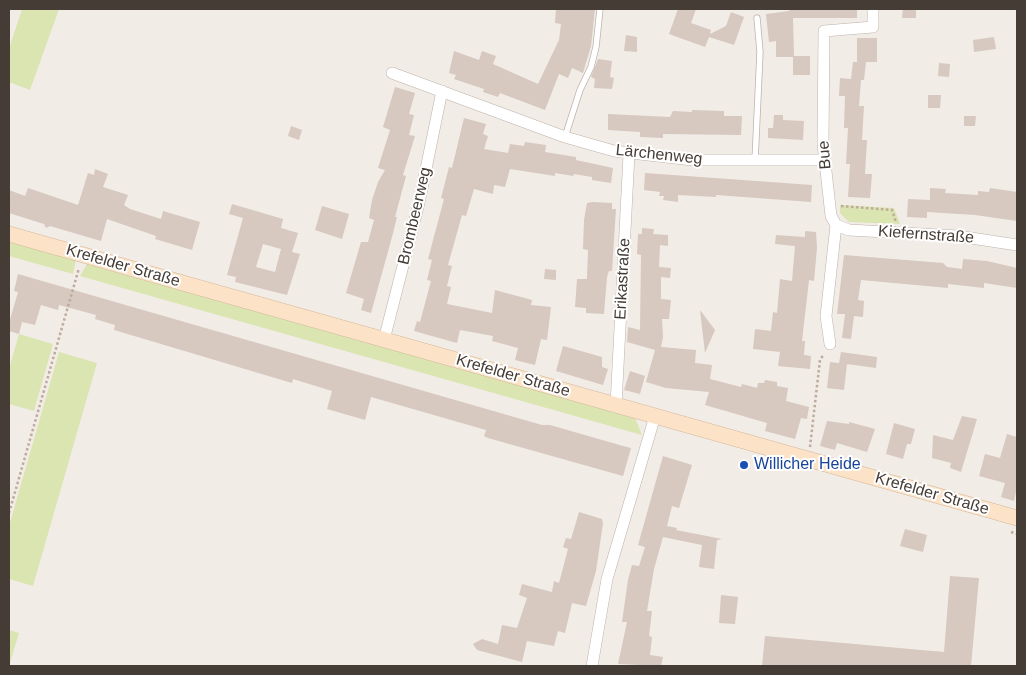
<!DOCTYPE html>
<html>
<head>
<meta charset="utf-8">
<style>
  body { margin:0 }
  #map { position:relative; width:1026px; height:675px; overflow:hidden; background:#f2ece7; font-family:Helvetica,sans-serif }
  canvas { display:block }
  .frame { position:absolute; inset:0; border:10px solid #453c36; pointer-events:none }
</style>
</head>
<body>
<div id="map">
<canvas width="1026" height="675"></canvas>
<div class="frame"></div>
</div>
<script>
const c = document.querySelector('canvas').getContext('2d');
c.lineJoin = 'round';
function fill(path, color) { c.fillStyle = color; c.fill(path, 'evenodd'); }
const toPath = rows => new Path2D(rows.map(r => 'M' + r).join(''));
function trace(path, color, width, dash) { c.strokeStyle = color; c.lineWidth = width; c.lineCap = dash ? 'butt' : 'round'; c.setLineDash(dash || []); c.stroke(path); }
function write(font, color, halo, rows, align = 'center') {
  c.font = font + ' Helvetica,sans-serif'; c.lineWidth = 4; c.setLineDash([]); c.textBaseline = 'middle'; c.strokeStyle = halo; c.fillStyle = color; for (const [text, x, y, turn = 0] of rows) {
    c.save(); c.translate(x, y); c.rotate((+turn || 0) * Math.PI / 180); c.textAlign = isNaN(turn) ? turn : align; if (halo) c.strokeText(text, 0, 0); c.fillText(text, 0, 0); c.restore();
  }
}
fill(toPath([
  [22,9,59,9,30,90,9,82,9,49],
  [840,205,894,208,900,224,849,222,840,213],
  [9,241,76,260,73,274,9,256],
  [87,264,635,418,642,435,80,276],
  [19,334,53,344,34,411,9,404,9,369],
  [59,352,97,363,33,586,9,579,9,526],
  [9,630,19,633,9,666]
]), '#dae5b1');
fill(toPath([
  [556,9,595,9,591,46,583,73,572,68,568,78,559,74,545,110,500,93,498,97,483,92,484,89,454,79,456,75,449,73,454,51,479,60,482,51,496,56,493,64,538,84,559,40,561,24,555,23],
  [678,9,696,9,691,23,711,30,710,34,726,26,731,12,744,17,734,45,709,37,705,47,669,34],
  [790,9,857,9,857,18,793,18,794,56,810,56,810,75,793,75,793,57,776,57,776,41,769,42,766,14,789,11],
  [903,9,916,9,916,18,902,18],
  [626,35,637,37,637,52,624,51],
  [994,37,996,49,974,52,973,40],
  [857,38,877,38,877,62,866,62,864,80,861,80,859,106,864,106,862,140,867,140,865,174,872,174,870,198,848,197,850,164,846,164,848,128,844,128,845,96,839,96,840,78,851,79,853,62,861,62,857,62],
  [598,59,612,61,610,77,614,78,612,89,594,88,595,79,591,77],
  [939,63,950,64,949,77,938,76],
  [395,87,415,93,409,114,414,115,409,135,415,136,403,175,406,176,395,217,397,217,392,237,371,313,361,310,364,299,346,293,361,242,368,242,374,220,369,218,372,200,378,182,385,170,378,168,390,130,383,127],
  [928,95,941,95,940,108,928,108],
  [692,110,724,111,724,116,742,116,741,135,663,134,663,138,640,137,640,132,608,130,608,114,670,117,673,111,692,112],
  [774,115,783,115,783,120,804,121,803,140,768,138,768,128,773,128],
  [964,116,976,116,975,126,964,126],
  [464,118,486,124,483,134,488,136,484,149,508,153,510,144,524,146,525,142,546,145,545,152,576,157,576,160,613,168,611,183,592,180,592,177,574,174,573,176,555,173,555,176,510,169,505,187,494,185,493,194,474,189,466,216,462,215,448,265,452,266,447,286,451,287,447,304,492,313,495,290,532,300,531,305,551,307,547,340,541,339,535,365,515,360,518,348,492,341,493,336,460,330,457,343,414,331,417,321,420,322,431,281,427,280,432,260,428,259,444,199,441,198,449,167,452,168],
  [291,126,302,130,299,140,288,136],
  [95,169,108,174,103,187,128,195,124,205,130,209,161,219,163,211,200,222,192,250,155,239,156,236,107,219,101,241,50,226,46,228,44,224,9,213,9,190,25,196,28,188,78,205,88,173,94,175],
  [645,173,812,185,811,202,716,195,716,197,678,195,678,202,663,200,664,196,659,196,660,192,644,190],
  [930,188,946,189,945,193,978,195,978,191,989,192,990,188,1017,192,1017,221,975,215,927,212,927,218,907,217,908,199,930,200],
  [593,202,612,203,612,209,616,209,612,271,609,271,607,277,604,314,586,313,586,308,575,307,577,279,587,279,588,250,583,249,584,220,587,203],
  [232,204,283,219,281,228,298,233,292,252,300,254,287,295,235,282,236,277,227,275,243,218,229,214],
  [263,244,281,249,275,272,256,267],
  [322,206,349,214,342,239,315,230],
  [642,228,654,229,653,234,668,235,668,246,660,245,659,267,671,268,670,278,661,277,661,299,671,300,669,319,662,319,663,337,661,347,696,350,695,363,712,365,710,379,741,387,742,384,757,388,758,383,764,383,765,380,777,382,777,386,788,388,786,401,809,407,807,419,801,418,795,439,765,431,767,423,705,405,709,392,666,388,646,382,655,350,627,342,628,327,640,330,641,255,637,254,638,234,642,234],
  [805,231,816,232,817,248,814,281,809,280,802,341,805,341,804,355,811,356,810,369,778,366,780,352,753,349,755,329,771,331,773,312,777,313,780,279,792,281,795,246,775,244,776,235,805,237],
  [844,255,943,263,947,267,962,269,963,259,987,261,1017,268,1017,288,984,283,984,288,948,284,948,288,861,280,858,300,864,301,863,317,854,316,851,339,842,338,845,314,837,314],
  [545,269,556,270,556,280,544,279],
  [18,274,542,425,550,425,623,446,631,448,623,476,488,438,484,436,486,430,371,397,365,420,327,409,332,391,293,379,292,383,114,330,115,325,95,319,96,315,59,305,58,310,41,305,35,325,22,322,19,334,9,331,9,323,18,292,14,291],
  [700,310,715,330,705,353],
  [563,346,602,357,602,367,608,369,603,385,556,371],
  [841,352,877,357,876,368,839,363],
  [830,362,847,364,844,390,827,388],
  [630,371,645,376,640,394,624,390],
  [962,416,977,419,961,472,950,468,951,463,932,458,933,435,953,440],
  [827,421,849,424,849,422,875,429,867,452,837,443,835,450,820,446],
  [894,423,915,429,911,444,907,444,903,459,886,454],
  [1007,434,1017,437,1017,487,1014,501,1001,497,1005,483,979,476,985,454,1000,458],
  [663,456,692,465,679,508,672,506,667,526,677,528,676,530,722,539,717,540,714,569,699,567,702,545,663,537,654,569,647,611,652,611,649,636,652,637,650,655,663,657,661,666,618,664,627,622,622,622,628,580,632,565,639,566,645,547,638,545],
  [579,512,602,519,603,523,596,571,586,606,572,603,565,633,558,631,554,646,527,641,522,662,477,650,473,644,482,639,498,644,502,625,517,628,527,598,519,595,522,584,552,592,554,581,559,583,568,549,563,547,566,538,571,539],
  [905,529,927,535,923,552,900,546],
  [950,576,979,578,971,666,762,666,765,636,944,652],
  [721,595,738,597,735,624,719,623]
]), '#d7c8c0');
const service = toPath([
  [565,137,580,90,591,67,596,47,600,9],
  [755,161,760,52,757,18]
]);
const minor = toPath([
  [392,73,565,137,614,151,692,160,824,160],
  [836,225,849,230,958,236,1017,245],
  [384,340,419,203,442,91],
  [830,344,826,316,836,225,831,216,823,144,824,31,873,27,873,9],
  [616,405,629,154],
  [592,666,607,579,655,416]
]);
const secondary = toPath([
  [9,234,1017,518]
]);
trace(service, '#bdb2aa', 7);
trace(minor, '#bdb2aa', 12);
trace(secondary, '#d3b79b', 16);
trace(toPath([
  [841,206,892,210,896,222],
  [810,447,820,360,824,354],
  [9,513,79,268],
  [1011,532,1017,534]
]), '#bfaa9b', 2.5, [2.5, 2.5]);
trace(service, '#fff', 5.5);
trace(minor, '#fff', 11);
trace(secondary, '#fce3c7', 15);
for (const [x, y, r, color] of [
  [744,465,5,"#1a4fb4"]
]) { const dot = new Path2D(); dot.arc(x, y, r, 0, 2 * Math.PI); c.fillStyle = color; c.fill(dot); trace(dot, '#fff', 2); }
write('16px', '#453c36', '#fff', [
  ["Lärchenweg",659,155,6],
  ["Bue",825,155,-94],
  ["Brombeerweg",415,216,-77],
  ["Kiefernstraße",926,235,4],
  ["Krefelder Straße",123,266,16],
  ["Erikastraße",623,279,-87],
  ["Krefelder Straße",513,376,16],
  ["Krefelder Straße",932,494,16]
]);
write('16px', '#164399', '#fff', [
  ["Willicher Heide",754,465]
], 'left');
</script>
</body>
</html>
